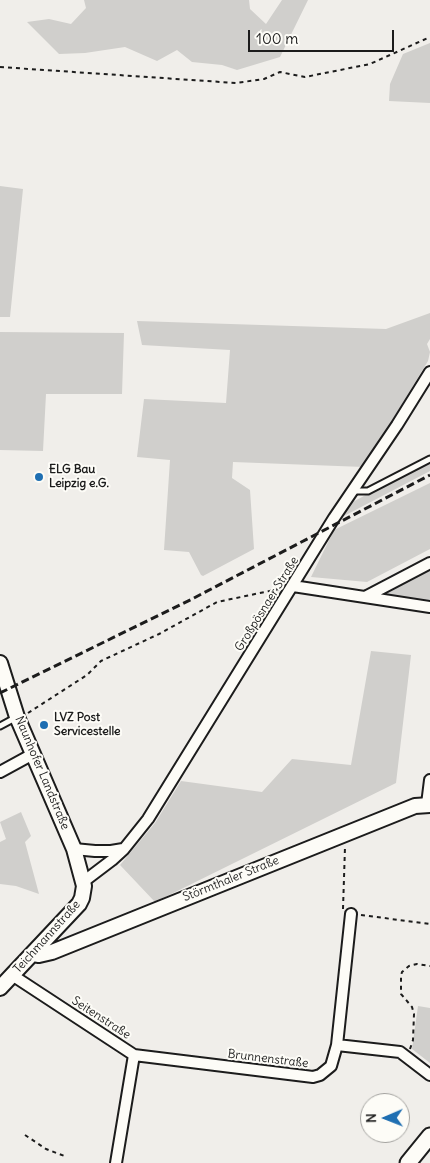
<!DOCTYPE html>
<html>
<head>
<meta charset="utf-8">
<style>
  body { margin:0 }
  #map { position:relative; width:430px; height:1163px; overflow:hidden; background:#f0eeea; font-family:Delius,sans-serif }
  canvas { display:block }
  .north { position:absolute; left:360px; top:1093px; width:50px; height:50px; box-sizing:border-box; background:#fdfcf7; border:1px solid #a3a29f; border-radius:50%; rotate:269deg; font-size:14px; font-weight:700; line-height:20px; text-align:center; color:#1c1c1c }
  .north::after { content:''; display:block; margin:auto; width:18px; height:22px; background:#1f6fb2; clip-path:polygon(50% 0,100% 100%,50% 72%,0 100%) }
  .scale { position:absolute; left:248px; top:30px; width:146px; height:22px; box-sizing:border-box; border:2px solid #1c1c1c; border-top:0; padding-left:6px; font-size:15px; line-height:18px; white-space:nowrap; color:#1c1c1c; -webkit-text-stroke:4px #fdfcf7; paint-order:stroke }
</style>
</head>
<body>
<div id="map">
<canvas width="430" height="1163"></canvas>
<div class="north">N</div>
<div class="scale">100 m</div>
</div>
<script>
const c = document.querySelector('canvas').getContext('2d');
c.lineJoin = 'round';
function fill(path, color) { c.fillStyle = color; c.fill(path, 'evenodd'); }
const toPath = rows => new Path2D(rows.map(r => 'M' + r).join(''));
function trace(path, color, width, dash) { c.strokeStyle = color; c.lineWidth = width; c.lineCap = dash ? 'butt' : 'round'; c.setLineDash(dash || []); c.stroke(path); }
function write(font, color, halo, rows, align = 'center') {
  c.font = font + ' Delius,sans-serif'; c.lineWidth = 4; c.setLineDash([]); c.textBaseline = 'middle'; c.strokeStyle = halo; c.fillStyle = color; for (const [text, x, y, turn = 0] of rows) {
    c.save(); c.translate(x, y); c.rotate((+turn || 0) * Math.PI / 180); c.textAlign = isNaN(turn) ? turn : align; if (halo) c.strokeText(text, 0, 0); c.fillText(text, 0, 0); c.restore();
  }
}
fill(toPath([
  [84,0,249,0,250,9,266,24,282,0,308,0,280,57,237,70,222,65,192,62,177,50,157,61,125,47,85,53,59,54,27,22,49,19,71,24,86,8],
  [430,43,430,103,389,101,390,84,403,54],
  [0,186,23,189,10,317,0,317],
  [430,313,430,339,427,344,430,352,428,361,364,467,233,462,232,478,250,490,254,549,203,576,201,575,189,552,164,550,170,460,137,457,144,399,226,403,230,350,142,345,137,321,386,329],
  [0,332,124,333,122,394,46,394,43,451,0,450],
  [430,460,430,471,342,517,351,503],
  [430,483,430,549,367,582,311,577,334,530],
  [430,570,430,601,388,595,388,591],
  [371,651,411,655,396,783,155,902,120,865,155,823,181,781,262,792,292,759,351,765],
  [21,812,31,836,25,842,39,894,16,886,0,884,0,842,6,839,0,822],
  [418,1006,430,1008,430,1063,412,1049]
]), '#d0cfcc');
const service = toPath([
  [352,491,368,491,430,459],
  [0,726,15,718]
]);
const minor = toPath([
  [293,586,430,607],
  [367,596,430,563],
  [0,772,33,754],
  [427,804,430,780],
  [74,849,95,851,111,851,123,849],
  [83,882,112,860,124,849,148,819,334,518,397,425,430,372],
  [12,975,134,1055,116,1163],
  [337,1045,351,914],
  [134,1055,313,1077,320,1075,331,1066,337,1045,400,1052,430,1075]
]);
const tertiary = toPath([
  [0,663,17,717,74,849,84,886,82,898,79,904,0,988],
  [33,954,39,955,52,952,415,806,430,805]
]);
const secondary = toPath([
  [408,1163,430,1136]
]);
trace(service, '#1c1c1c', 9);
trace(minor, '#1c1c1c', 14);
trace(tertiary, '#1c1c1c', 18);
trace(secondary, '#1c1c1c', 19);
trace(toPath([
  [0,67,236,83,264,79,280,72,305,77,370,64,430,37],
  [28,713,87,675,101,661,159,634,217,602,279,589],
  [343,909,345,847],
  [361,915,430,924],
  [410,1049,413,1040,414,1014,412,1007,401,994,401,976,402,972,409,966,417,964,430,966],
  [25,1135,46,1149,67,1157]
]), '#1c1c1c', 2, [4, 4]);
trace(service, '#fdfcf7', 5);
trace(minor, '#fdfcf7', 10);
trace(tertiary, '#fdfcf7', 14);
trace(secondary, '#fdfcf7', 15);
trace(toPath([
  [0,693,192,599,430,475]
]), '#1c1c1c', 3, [8, 4]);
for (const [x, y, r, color] of [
  [39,477,5,"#1f6fb2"],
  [44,725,5,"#1f6fb2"]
]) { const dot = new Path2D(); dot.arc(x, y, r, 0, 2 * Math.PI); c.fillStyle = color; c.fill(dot); trace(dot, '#fdfcf7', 2); }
write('bold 12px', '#1c1c1c', '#fdfcf7', [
  ["ELG Bau",49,470],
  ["Leipzig e.G.",49,484],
  ["LVZ Post",54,718],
  ["Servicestelle",54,732]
], 'left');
write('12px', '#1c1c1c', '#fdfcf7', [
  ["Großpösnaer Straße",267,604,-58],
  ["Naunhofer Landstraße",42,773,67],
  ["Störmthaler Straße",231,879,-22],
  ["Teichmannstraße",47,937,-48],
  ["Seitenstraße",101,1018,33],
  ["Brunnenstraße",268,1059,7]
]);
</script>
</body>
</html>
